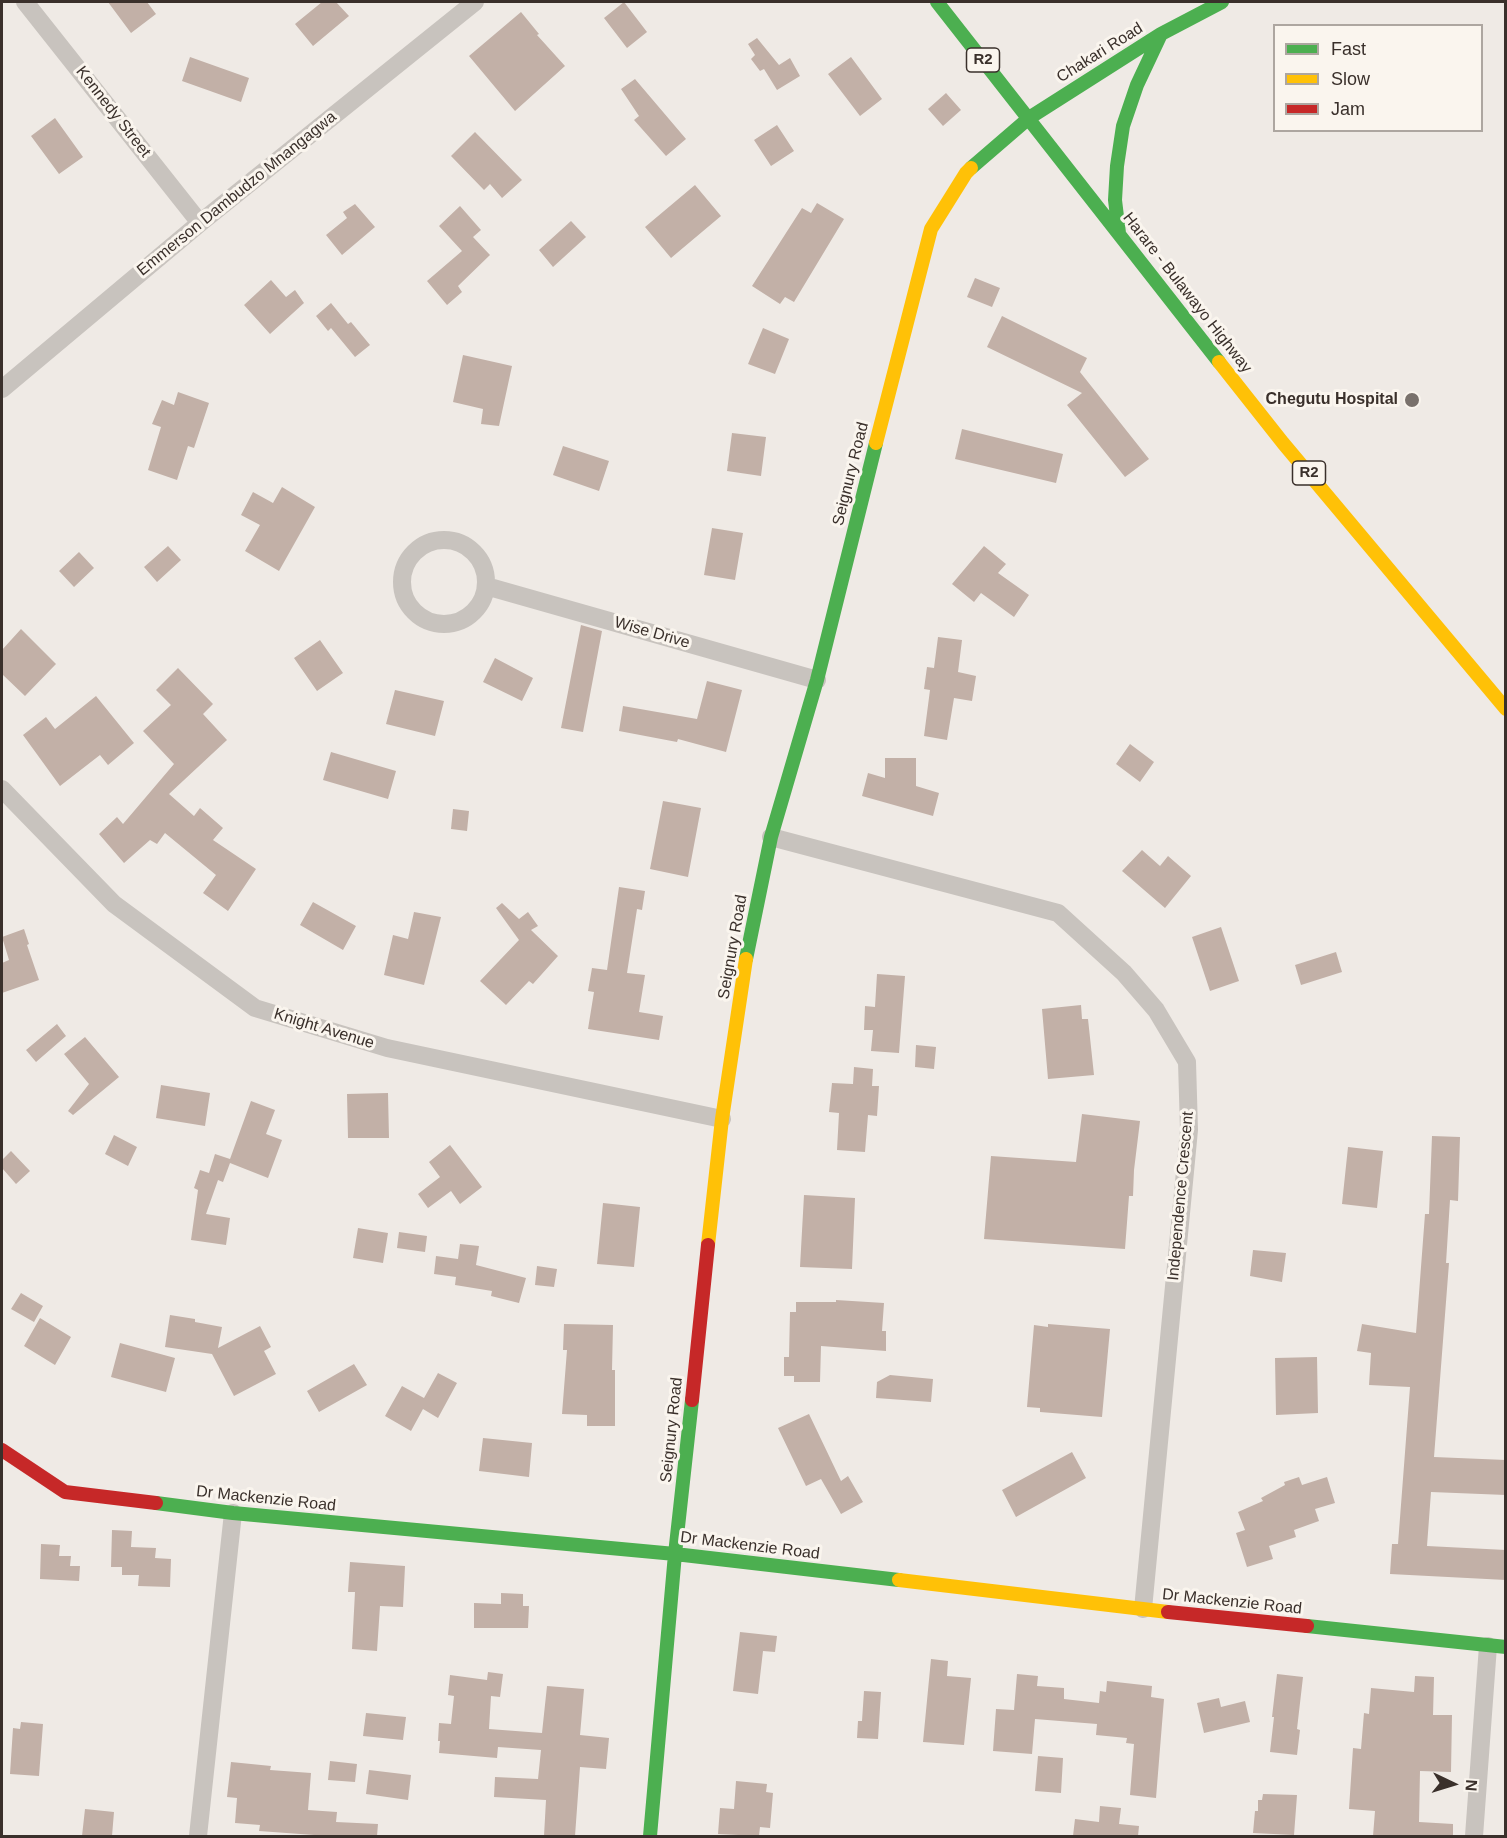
<!DOCTYPE html>
<html>
<head>
<meta charset="utf-8">
<style>
  body { margin:0 }
  #map { position:relative; width:1507px; height:1838px; overflow:hidden; background:#efeae5; font-family:Arial,sans-serif }
  canvas { display:block }
  .frame { position:absolute; inset:0; border:3px solid #3a302b; pointer-events:none }
  .legend { position:absolute; left:1273px; top:24px; width:210px; height:108px; box-sizing:border-box; background:#faf5ee; border:2px solid #ada6a0; margin:0; padding:8px 10px; list-style:none; font-size:18px; color:#3a302b }
  .legend li { display:flex; align-items:center; gap:12px; height:30px }
  .legend b { width:30px; border:2px solid #ada6a0 }
  .north { position:absolute; left:1423px; top:1754px; width:60px; height:60px; -webkit-text-stroke:4px #faf5ee; paint-order:stroke; rotate:94deg; font-size:16px; font-weight:700; line-height:24px; text-align:center; color:#3a302b }
  .north::after { content:''; display:block; margin:auto; width:21px; height:27px; background:#3a302b; clip-path:polygon(50% 0,100% 100%,50% 72%,0 100%) }
</style>
</head>
<body>
<div id="map">
<canvas width="1507" height="1838"></canvas>
<div class="frame"></div>
<ul class="legend">
<li><b style="height:8px;background:#4caf50"></b>Fast</li>
<li><b style="height:8px;background:#ffc107"></b>Slow</li>
<li><b style="height:8px;background:#c62828"></b>Jam</li>
</ul>
<div class="north">N</div>
</div>
<script>
const c = document.querySelector('canvas').getContext('2d');
c.lineJoin = 'round';
function fill(path, color) { c.fillStyle = color; c.fill(path, 'evenodd'); }
const toPath = rows => new Path2D(rows.map(r => 'M' + r).join(''));
function trace(path, color, width, dash) { c.strokeStyle = color; c.lineWidth = width; c.lineCap = dash ? 'butt' : 'round'; c.setLineDash(dash || []); c.stroke(path); }
function write(font, color, halo, rows, align = 'center') {
  c.font = font + ' Arial,sans-serif'; c.lineWidth = 6; c.setLineDash([]); c.textBaseline = 'middle'; c.strokeStyle = halo; c.fillStyle = color; for (const [text, x, y, turn = 0] of rows) {
    c.save(); c.translate(x, y); c.rotate((+turn || 0) * Math.PI / 180); c.textAlign = isNaN(turn) ? turn : align; if (halo) c.strokeText(text, 0, 0); c.fillText(text, 0, 0); c.restore();
  }
}
fill(toPath([
  [108,2,147,2,156,14,131,33],
  [322,2,336,2,349,16,313,46,295,24],
  [624,2,647,32,627,48,604,18],
  [521,12,539,34,537,35,565,66,515,111,469,56],
  [757,38,779,65,790,58,800,76,777,90,764,69,760,71,751,59,755,55,748,44],
  [190,57,249,78,241,102,182,81],
  [851,57,882,99,860,116,828,74],
  [635,79,686,139,666,156,634,120,639,116,621,89],
  [946,93,961,110,943,126,928,109],
  [55,118,83,157,59,174,31,136],
  [777,125,794,151,771,166,754,140],
  [475,132,522,180,502,198,490,184,484,190,451,156],
  [695,185,721,216,671,258,645,227],
  [817,203,844,219,794,302,785,297,780,304,752,286,802,208,811,213],
  [355,204,375,227,342,255,326,235,347,218,343,212],
  [460,206,481,230,473,237,490,255,458,286,462,292,447,305,427,281,462,251,439,226],
  [571,221,586,237,553,267,539,250],
  [975,278,1000,288,992,307,967,297],
  [271,280,286,297,295,290,304,303,270,334,244,305],
  [331,303,348,324,351,322,370,345,355,357,331,328,328,331,316,316],
  [1002,316,1087,358,1080,372,1149,459,1125,477,1067,405,1082,393,987,347],
  [763,328,789,339,775,374,748,364],
  [463,355,512,366,499,426,481,424,483,409,453,402],
  [178,392,209,403,194,448,188,446,177,480,148,470,161,427,152,424,162,400,174,405],
  [962,429,1063,454,1056,483,955,459],
  [732,433,766,437,761,476,727,471],
  [563,446,609,461,599,491,553,475],
  [282,487,315,507,279,571,245,551,260,525,241,515,253,492,273,503],
  [712,528,743,533,735,580,704,575],
  [168,546,181,560,157,582,144,567],
  [984,546,1006,564,998,573,1029,595,1014,617,981,593,974,602,952,584],
  [79,552,94,568,74,587,59,571],
  [581,625,602,631,583,732,561,728],
  [21,629,56,664,25,696,2,674,2,650],
  [938,637,962,640,958,672,976,676,972,701,954,698,947,740,924,736,930,690,924,689,927,667,934,668],
  [320,640,343,673,317,691,294,658],
  [495,658,533,678,522,701,483,682],
  [178,668,213,704,203,714,227,740,169,794,194,816,200,808,223,828,213,840,256,869,228,911,203,893,216,875,165,833,157,844,150,840,124,863,99,834,117,817,123,824,174,764,143,731,171,705,156,690],
  [707,681,742,690,726,752,678,739,677,742,619,731,623,706,697,719],
  [395,690,444,701,435,736,386,724],
  [96,696,134,743,108,765,100,755,60,786,23,735,46,717,55,729],
  [1130,744,1154,762,1140,782,1116,764],
  [331,752,396,771,388,799,323,780],
  [885,758,916,758,916,786,939,793,933,816,862,796,868,773,885,778],
  [663,801,701,808,688,877,650,869],
  [453,809,469,811,467,831,451,829],
  [1142,850,1160,866,1168,856,1191,876,1165,908,1122,871],
  [619,887,645,891,642,910,637,909,627,973,645,975,639,1012,663,1016,659,1040,588,1029,594,992,588,991,592,968,607,970],
  [313,902,356,926,343,950,300,925],
  [502,903,519,919,528,912,538,926,531,930,558,956,533,984,529,981,506,1005,480,981,519,940,496,908],
  [414,912,441,917,424,985,384,975,393,935,408,939],
  [1221,927,1239,981,1210,991,1192,937],
  [24,929,29,944,27,945,39,980,2,993,2,963,9,960,2,937],
  [1336,952,1342,972,1301,985,1295,965],
  [877,974,905,976,899,1053,871,1051,873,1030,864,1030,865,1006,875,1007],
  [1081,1005,1082,1019,1088,1019,1094,1075,1048,1079,1042,1009],
  [57,1024,66,1036,36,1062,26,1050],
  [85,1037,119,1077,73,1115,68,1111,89,1084,64,1054],
  [916,1045,936,1047,934,1069,915,1067],
  [854,1067,873,1069,872,1086,879,1086,877,1116,868,1115,865,1152,837,1150,839,1113,829,1112,832,1083,853,1084],
  [161,1085,210,1093,205,1126,156,1118],
  [388,1093,389,1138,348,1138,347,1094],
  [251,1101,275,1110,266,1134,282,1140,268,1178,230,1163,223,1182,218,1180,206,1214,230,1218,226,1245,191,1240,198,1190,194,1188,200,1170,209,1173,215,1154,230,1159],
  [1082,1114,1140,1121,1134,1170,1133,1196,1129,1196,1125,1249,984,1239,991,1156,1076,1162],
  [114,1135,137,1147,128,1166,105,1154],
  [1432,1136,1460,1137,1458,1201,1450,1200,1446,1263,1449,1263,1434,1457,1506,1460,1506,1495,1431,1492,1427,1546,1506,1550,1506,1580,1390,1574,1392,1544,1398,1544,1410,1387,1369,1385,1371,1353,1357,1351,1362,1324,1416,1333,1425,1214,1429,1214],
  [450,1145,482,1187,460,1204,451,1191,428,1208,418,1194,440,1177,429,1162],
  [1348,1147,1383,1151,1377,1208,1342,1204],
  [11,1151,30,1171,16,1184,2,1168,2,1160],
  [804,1195,855,1198,852,1269,800,1267],
  [603,1203,640,1207,634,1267,597,1264],
  [358,1228,388,1233,383,1263,353,1258],
  [399,1232,427,1236,425,1252,397,1248],
  [460,1244,479,1246,476,1265,526,1278,519,1303,491,1296,492,1291,455,1285,456,1277,434,1274,436,1256,458,1259],
  [1253,1250,1286,1253,1282,1282,1250,1276],
  [537,1266,557,1269,554,1287,535,1285],
  [21,1293,43,1306,34,1322,11,1309],
  [836,1300,884,1303,882,1331,886,1331,886,1351,821,1346,820,1382,794,1382,794,1376,784,1376,784,1357,789,1357,790,1312,796,1312,796,1302,836,1302],
  [170,1315,195,1319,195,1322,222,1327,218,1348,260,1326,271,1347,264,1351,276,1374,234,1396,212,1354,165,1347],
  [40,1318,71,1337,55,1365,24,1346],
  [564,1324,613,1325,612,1370,615,1370,615,1426,587,1426,587,1415,562,1414,567,1350,563,1350],
  [1048,1324,1110,1329,1102,1417,1040,1412,1040,1408,1027,1407,1034,1325,1048,1327],
  [120,1343,175,1358,166,1392,111,1377],
  [1317,1357,1318,1413,1276,1415,1275,1358],
  [354,1364,367,1385,319,1412,307,1391],
  [438,1373,457,1383,438,1418,423,1409,411,1431,385,1416,402,1386,424,1398],
  [890,1375,933,1379,931,1402,876,1398,877,1382],
  [809,1414,841,1481,848,1476,863,1502,841,1514,821,1479,806,1486,778,1428],
  [483,1438,532,1443,529,1477,479,1471],
  [1072,1452,1086,1478,1016,1517,1002,1490],
  [1299,1477,1302,1485,1327,1477,1335,1503,1315,1509,1319,1521,1294,1530,1296,1537,1269,1546,1273,1559,1247,1567,1236,1533,1245,1530,1238,1512,1263,1501,1261,1498,1285,1485,1284,1482],
  [112,1530,132,1531,131,1547,156,1548,155,1558,171,1559,170,1587,138,1586,139,1575,122,1575,122,1567,111,1567],
  [41,1544,60,1545,59,1556,71,1556,70,1566,80,1566,79,1581,40,1579],
  [350,1562,405,1566,403,1607,380,1606,377,1651,352,1649,355,1592,348,1592],
  [501,1593,523,1594,523,1606,529,1606,528,1628,474,1628,474,1603,501,1604],
  [740,1632,777,1636,775,1652,763,1651,758,1694,733,1691],
  [931,1659,948,1661,947,1676,971,1678,964,1745,923,1742],
  [488,1672,503,1674,500,1697,491,1696,489,1729,542,1733,547,1686,584,1689,580,1735,609,1738,606,1769,580,1767,575,1836,544,1836,546,1800,494,1797,495,1777,538,1779,541,1750,498,1747,497,1758,439,1753,440,1741,438,1741,439,1723,451,1724,454,1696,448,1695,450,1675,487,1680],
  [1017,1674,1038,1676,1037,1686,1064,1688,1064,1699,1099,1703,1100,1691,1106,1692,1107,1681,1152,1686,1151,1697,1164,1699,1156,1798,1130,1795,1134,1744,1126,1743,1127,1738,1096,1735,1097,1724,1035,1719,1032,1754,993,1751,996,1709,1014,1710],
  [1277,1674,1303,1677,1297,1729,1300,1730,1297,1755,1270,1752,1274,1717,1272,1717],
  [1415,1676,1434,1677,1433,1715,1452,1715,1451,1772,1420,1771,1419,1822,1453,1824,1453,1836,1373,1836,1375,1811,1349,1809,1353,1748,1361,1749,1364,1713,1369,1714,1371,1688,1414,1692],
  [864,1691,881,1692,878,1739,857,1738,858,1721,862,1721],
  [1219,1698,1221,1707,1245,1701,1250,1722,1204,1733,1197,1703],
  [366,1713,406,1717,403,1740,363,1736],
  [21,1722,43,1724,39,1776,10,1774,13,1728,20,1729],
  [1038,1756,1063,1758,1061,1793,1035,1791],
  [330,1761,357,1764,355,1782,328,1780],
  [231,1762,271,1766,270,1770,311,1773,308,1810,337,1812,336,1822,378,1824,377,1836,328,1836,259,1831,260,1825,235,1823,237,1798,227,1797],
  [369,1770,411,1775,408,1800,366,1794],
  [736,1781,767,1784,766,1792,773,1793,770,1828,760,1827,759,1836,718,1834,720,1808,734,1809],
  [1263,1794,1297,1795,1294,1835,1253,1833,1255,1811,1258,1811,1258,1800,1262,1800],
  [1100,1806,1121,1808,1119,1824,1139,1826,1138,1836,1073,1836,1075,1819,1099,1822],
  [85,1809,114,1812,112,1836,82,1836]
]), '#c2b0a7');
trace(toPath([
  [25,2,200,223],
  [2,389,200,223,475,2],
  '402 582a42 42 0 1 1 84 0a42 42 0 1 1-84 0Z',
  [486,586,817,680],
  [2,789,114,904,255,1008,387,1048,722,1119],
  [771,837,1058,913,1124,973,1156,1010,1187,1062,1189,1130,1143,1609],
  [198,1836,233,1513],
  [1474,1836,1488,1646]
]), '#c8c3be', 18);
trace(toPath([
  [937,2,1219,362],
  [971,168,1029,118,1161,34,1222,2],
  [1119,233,1115,200,1117,166,1123,126,1137,85,1161,34],
  [746,959,771,837,817,680,876,443],
  [156,1503,233,1513,675,1554,899,1580],
  [1307,1626,1506,1647],
  [650,1836,675,1554,692,1400]
]), '#4caf50', 14);
trace(toPath([
  [1219,362,1283,443,1506,709],
  [876,443,931,229,966,173,971,168],
  [708,1245,722,1119,746,959],
  [899,1580,1168,1612]
]), '#ffc107', 14);
trace(toPath([
  [692,1400,708,1245],
  [2,1450,65,1492,156,1503],
  [1168,1612,1307,1626]
]), '#c62828', 14);
for (const [x, y, r, color] of [
  [1412,400,8,"#79716c"]
]) { const dot = new Path2D(); dot.arc(x, y, r, 0, 2 * Math.PI); c.fillStyle = color; c.fill(dot); trace(dot, '#faf5ee', 2); }
for (const [x, y, w] of [
  [983,60,33],
  [1309,473,33]
]) { const box = new Path2D(); box.roundRect(x - w / 2, y - 12, w, 24, 4.5); c.fillStyle = '#faf5ee'; c.fill(box); trace(box, '#3a302b', 1.5); }
write('bold 15px', '#3a302b', null, [
  ["R2",983,60],
  ["R2",1309,473]
]);
write('16px', '#3a302b', '#faf5ee', [
  ["Chakari Road",1100,53,-32],
  ["Kennedy Street",113,112,52],
  ["Emmerson Dambudzo Mnangagwa",237,194,-39],
  ["Harare - Bulawayo Highway",1187,293,52],
  ["Seignury Road",851,474,-76],
  ["Wise Drive",652,633,16],
  ["Seignury Road",733,947,-80],
  ["Knight Avenue",324,1029,17],
  ["Independence Crescent",1181,1196,-85],
  ["Seignury Road",672,1430,-84],
  ["Dr Mackenzie Road",266,1499,6],
  ["Dr Mackenzie Road",750,1546,7],
  ["Dr Mackenzie Road",1232,1602,6]
]);
write('bold 16px', '#3a302b', '#faf5ee', [
  ["Chegutu Hospital",1398,400]
], 'right');
</script>
</body>
</html>
